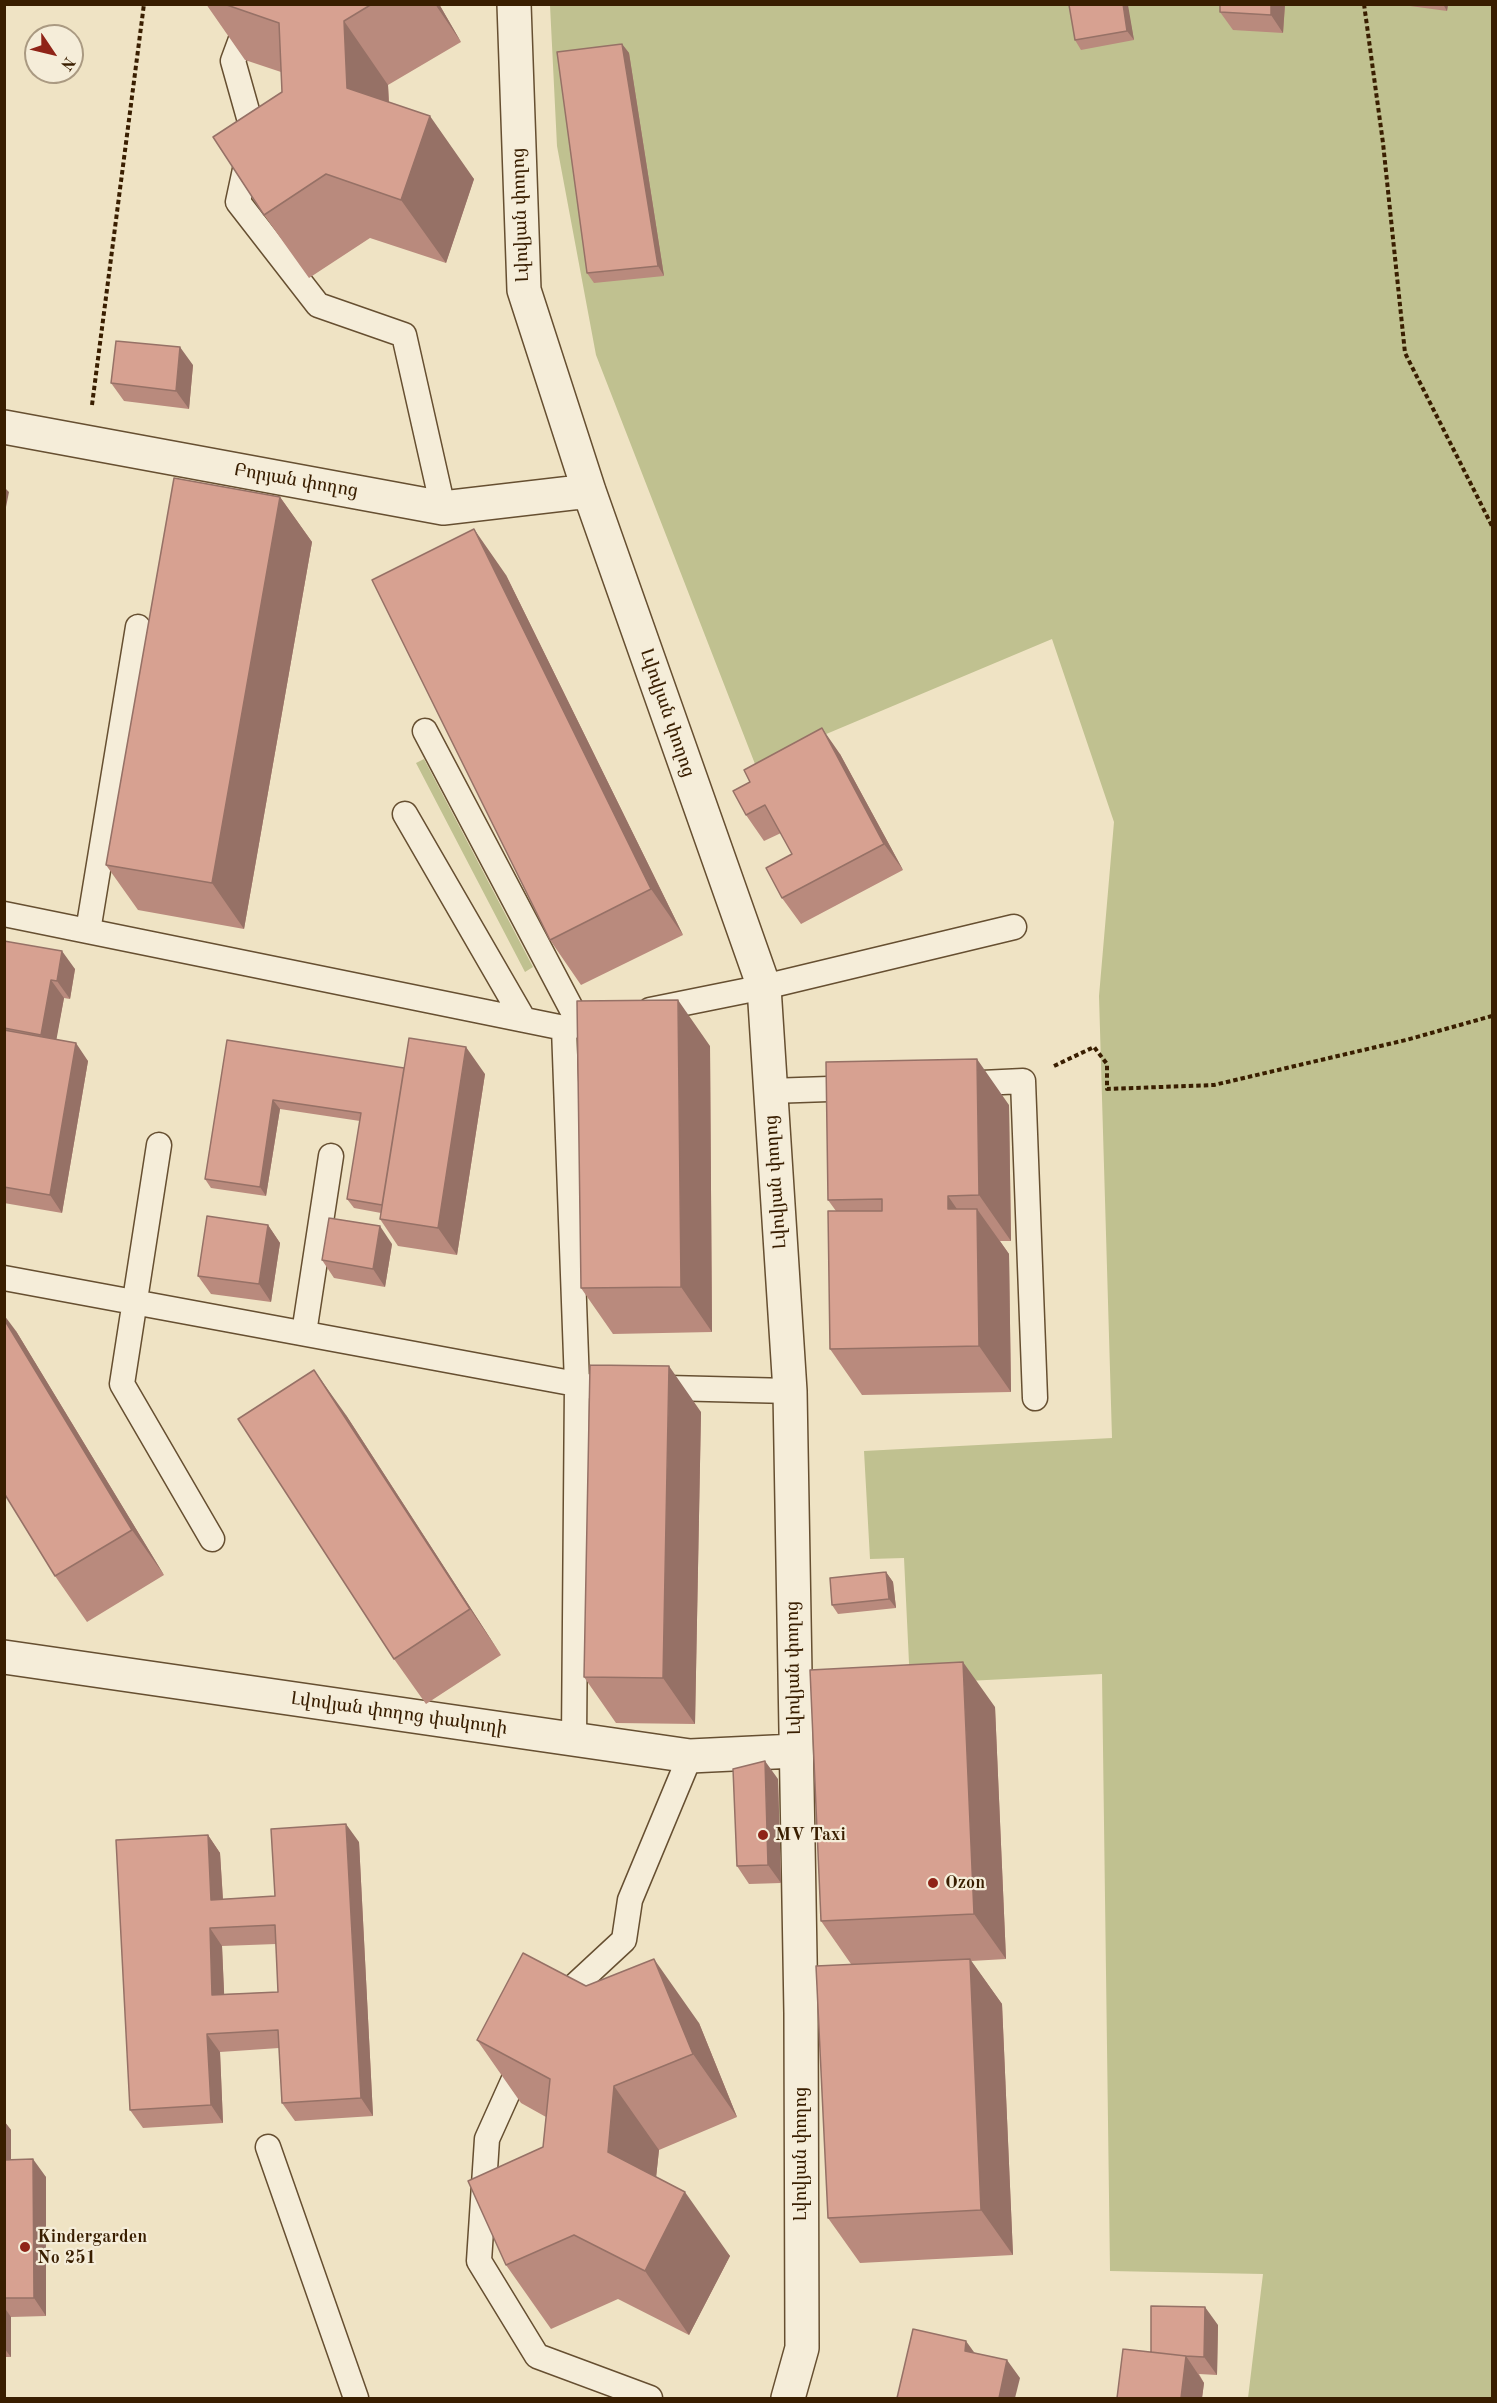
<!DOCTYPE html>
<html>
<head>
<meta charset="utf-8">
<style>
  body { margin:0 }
  #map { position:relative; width:1497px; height:2403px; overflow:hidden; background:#efe3c4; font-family:"Old Standard TT",serif }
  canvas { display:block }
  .frame { position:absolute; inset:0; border:6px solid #391e00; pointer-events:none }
  .north { position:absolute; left:24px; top:24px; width:60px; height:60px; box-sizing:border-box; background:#f5edd9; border:2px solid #aa9a82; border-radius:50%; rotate:125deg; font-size:16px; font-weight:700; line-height:24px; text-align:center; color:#391e00 }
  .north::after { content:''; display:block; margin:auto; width:21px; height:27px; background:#8f2418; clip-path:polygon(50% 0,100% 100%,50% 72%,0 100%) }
</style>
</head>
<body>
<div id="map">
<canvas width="1497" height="2403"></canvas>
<div class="frame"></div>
<div class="north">N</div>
</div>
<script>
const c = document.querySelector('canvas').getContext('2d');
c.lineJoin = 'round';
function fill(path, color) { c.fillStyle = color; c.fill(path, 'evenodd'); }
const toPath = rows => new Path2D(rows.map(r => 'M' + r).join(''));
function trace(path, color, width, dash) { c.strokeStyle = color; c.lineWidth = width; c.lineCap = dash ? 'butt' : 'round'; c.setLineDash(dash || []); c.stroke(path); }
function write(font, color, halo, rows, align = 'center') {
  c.font = font + ' "Old Standard TT","Noto Serif Armenian",serif'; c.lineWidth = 4.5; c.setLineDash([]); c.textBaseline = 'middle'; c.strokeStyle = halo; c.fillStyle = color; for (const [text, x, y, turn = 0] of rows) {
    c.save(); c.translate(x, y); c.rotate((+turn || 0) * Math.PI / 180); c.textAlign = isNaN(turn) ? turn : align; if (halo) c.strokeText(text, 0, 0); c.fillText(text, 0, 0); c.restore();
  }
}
fill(toPath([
  [550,5,1492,5,1492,2398,1248,2398,1263,2274,1110,2271,1102,1674,910,1684,904,1558,870,1559,864,1451,1112,1438,1099,996,1114,822,1052,639,755,764,596,355,557,146],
  [424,759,533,967,525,972,416,763]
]), '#c0c190');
const service = toPath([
  [254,4,233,61,253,132,238,202,318,305,404,335,443,508],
  [425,731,580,1025],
  [405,814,524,1020],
  [4,914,564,1028,607,1019],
  [88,931,138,627],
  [650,1010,764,987,1014,927],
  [564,1028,577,1384,574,1739],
  [961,1084,1023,1081,1035,1398],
  [770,1091,858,1088],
  [159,1145,122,1384,212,1539],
  [4,1278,587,1386,790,1391],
  [304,1333,331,1156],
  [555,2004,624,1940,630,1900,690,1756],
  [523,2059,487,2139,479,2261,537,2356,650,2398],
  [268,2147,356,2398]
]);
const minor = toPath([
  [514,4,524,290,589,491,764,987,790,1391,801,2013,802,2348,788,2398],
  [4,427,443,508,589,491],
  [4,1657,690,1756,795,1751]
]);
trace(service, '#664f31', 27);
trace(minor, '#664f31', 36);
trace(toPath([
  [1364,4,1383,143,1405,353,1492,526],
  [92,405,144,4],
  [1054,1066,1094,1047,1107,1064,1107,1089,1214,1085,1406,1040,1492,1016]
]), '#391e00', 4, [4.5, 3]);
trace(service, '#f5edd9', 24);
trace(minor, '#f5edd9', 33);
fill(toPath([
  [206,4,439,4,461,42,388,85,389,102,474,179,446,263,370,238,309,278,264,215,282,92,281,72,245,60],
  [1074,4,1127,4,1134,40,1081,50,1075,40],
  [1285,4,1283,33,1233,30,1220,12],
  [1409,4,1448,4,1447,11,1410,6],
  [622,44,629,53,664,276,594,283,587,273],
  [193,365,189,409,124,401,111,383],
  [280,497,312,542,244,929,138,910,106,865],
  [506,575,683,935,581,985,550,940],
  [840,754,903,870,801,924,782,898,792,854,781,833,764,841,746,815],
  [4,941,75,969,70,999,64,998,56,1039,88,1061,62,1213,4,1203],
  [227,1040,404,1068,485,1074,457,1255,398,1246,380,1219,381,1213,354,1208,347,1199,360,1121,280,1109,266,1196,211,1188,205,1179],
  [710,1046,712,1332,613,1334,581,1288],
  [1009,1105,1011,1241,1000,1241,1009,1254,1011,1392,862,1395,830,1349,836,1211,828,1200],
  [268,1225,280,1243,271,1302,211,1294,198,1276],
  [392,1244,385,1287,334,1278,322,1260],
  [16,1331,164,1575,87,1622,55,1576],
  [701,1412,695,1724,616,1723,584,1677],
  [346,1415,501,1655,426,1704,394,1659],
  [886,1572,893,1582,896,1608,838,1614,832,1605],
  [995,1707,1006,1959,971,1961,1002,2004,1013,2255,860,2263,828,2218,851,1964,821,1921],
  [778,1779,781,1883,749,1884,737,1866],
  [208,1835,220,1853,223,1899,275,1896,359,1842,373,2116,295,2121,282,2103,279,2048,220,2052,223,2123,143,2128,130,2110],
  [276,1944,278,1992,224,1994,222,1946],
  [586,1986,699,2023,737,2117,659,2150,656,2177,730,2256,689,2335,618,2299,551,2329,506,2265,543,2147,546,2117,521,2103,477,2040],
  [4,2121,11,2130,11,2160,46,2177,46,2316,11,2317,11,2357,4,2357],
  [1218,2325,1217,2375,1199,2374,1204,2383,1202,2398,1117,2398,1151,2352]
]), '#b98a7d');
fill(toPath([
  [435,4,439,4,461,42],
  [1123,4,1127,4,1128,5,1134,40,1127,31],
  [1271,4,1285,4,1283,33,1271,15],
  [1443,4,1448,4,1447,11],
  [344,21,388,85,391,151,347,88],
  [622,44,629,53,664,276,658,266],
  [430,116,474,179,446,263,401,200],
  [180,347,193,365,189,409,176,391],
  [4,487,9,492,4,517],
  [280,497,312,542,244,929,212,883],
  [474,529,506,575,683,935,651,889],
  [822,728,840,754,903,870,884,844],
  [62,951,75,969,70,999,57,981],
  [51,980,64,998,54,1053,41,1035],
  [678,1000,710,1046,712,1332,681,1287],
  [76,1043,88,1061,62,1213,50,1195],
  [466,1047,485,1074,457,1255,438,1228],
  [977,1059,1009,1105,1011,1241,979,1195],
  [273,1100,280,1109,266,1196,260,1187],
  [948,1196,977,1238,977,1209,1009,1254,1011,1392,979,1346,948,1209],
  [268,1225,280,1243,271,1302,259,1284],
  [380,1226,392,1244,385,1287,373,1269],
  [4,1315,16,1331,164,1575,132,1530,4,1319],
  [669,1366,701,1412,695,1724,663,1678],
  [314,1370,346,1415,501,1655,470,1609],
  [886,1572,893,1582,896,1608,889,1599],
  [963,1662,995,1707,1006,1959,974,1914],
  [765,1761,778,1779,781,1883,768,1865],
  [346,1824,359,1842,373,2116,361,2098],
  [208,1835,220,1853,224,1918,211,1900],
  [210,1928,222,1946,225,2013,212,1995],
  [654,1959,699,2023,737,2117,693,2054],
  [970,1959,1002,2004,1013,2255,981,2210],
  [207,2034,220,2052,223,2123,211,2105],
  [614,2086,659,2150,652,2216,608,2152],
  [4,2121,11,2130,11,2178,4,2169],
  [33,2159,46,2177,46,2316,34,2298],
  [685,2192,730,2256,689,2335,645,2271],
  [4,2307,11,2317,11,2357,4,2348],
  [1205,2307,1218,2325,1217,2375,1204,2357],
  [966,2341,979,2359,965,2351],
  [1186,2356,1204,2383,1202,2398,1181,2398],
  [1007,2360,1020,2378,1015,2398,999,2398]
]), '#967166');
const building = toPath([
  [224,4,372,4,344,21,347,88,430,116,401,200,326,174,264,215,213,137,282,92,279,23,224,4],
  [1074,4,1123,4,1127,31,1075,40,1069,5,1074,4],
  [1220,4,1271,4,1271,15,1220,12,1220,4],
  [622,44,658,266,587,273,557,52,622,44],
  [116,341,180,347,176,391,111,383,116,341],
  [174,478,280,497,212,883,106,865,174,478],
  [474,529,651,889,550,940,372,580,474,529],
  [822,728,884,844,782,898,766,868,792,854,765,805,746,815,733,791,750,782,744,770,822,728],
  [4,941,62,951,57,981,51,980,41,1035,4,1028,4,941],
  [678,1000,681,1287,581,1288,577,1001,678,1000],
  [4,1030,76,1043,50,1195,4,1187,4,1030],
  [409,1038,466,1047,438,1228,380,1219,409,1038],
  [227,1040,404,1068,382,1205,347,1199,361,1113,273,1100,260,1187,205,1179,227,1040],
  [977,1059,979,1195,948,1196,948,1209,977,1209,979,1346,830,1349,828,1211,882,1211,882,1199,828,1200,826,1062,977,1059],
  [207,1216,268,1225,259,1284,198,1276,207,1216],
  [329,1218,380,1226,373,1269,322,1260,329,1218],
  [4,1319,132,1530,55,1576,4,1493,4,1319],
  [590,1365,669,1366,663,1678,584,1677,590,1365],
  [314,1370,470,1609,394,1659,238,1419,314,1370],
  [886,1572,889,1599,832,1605,830,1578,886,1572],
  [963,1662,974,1914,821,1921,810,1670,963,1662],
  [765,1761,768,1865,737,1866,733,1769,765,1761],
  [346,1824,361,2098,282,2103,278,2030,207,2034,211,2105,130,2110,116,1840,208,1835,211,1900,275,1896,271,1829,346,1824],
  [275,1925,278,1992,212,1995,210,1928,275,1925],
  [523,1953,586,1986,654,1959,693,2054,614,2086,608,2152,685,2192,645,2271,574,2235,506,2265,468,2181,543,2147,550,2079,477,2040,523,1953],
  [970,1959,981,2210,828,2218,816,1966,970,1959],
  [33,2159,34,2298,4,2298,4,2160,33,2159],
  [1151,2306,1205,2307,1204,2357,1186,2356,1151,2352,1151,2306],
  [913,2329,966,2341,965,2351,1007,2360,999,2398,897,2398,913,2329],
  [1123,2349,1186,2356,1181,2398,1117,2398,1123,2349]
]);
fill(building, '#d7a191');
trace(building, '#967166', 1.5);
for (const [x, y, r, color] of [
  [763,1835,6,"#8f2418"],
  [933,1883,6,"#8f2418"],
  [25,2247,6,"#8f2418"]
]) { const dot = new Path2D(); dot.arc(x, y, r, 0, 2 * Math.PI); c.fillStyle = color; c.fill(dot); trace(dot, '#f5edd9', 2); }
write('18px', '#391e00', '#f5edd9', [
  ["Լվովյան փողոց",521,215,-92],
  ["Բորյան փողոց",296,481,10],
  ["Լվովյան փողոց",667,713,71],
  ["Լվովյան փողոց",776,1182,-94],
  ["Լվովյան փողոց",794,1668,-91],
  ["Լվովյան փողոց փակուղի",399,1714,8],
  ["Լվովյան փողոց",801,2154,-90]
]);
write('bold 18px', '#391e00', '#f5edd9', [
  ["MV Taxi",775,1835],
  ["Ozon",945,1883],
  ["Kindergarden",37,2237],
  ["No 251",37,2258]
], 'left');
</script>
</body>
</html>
